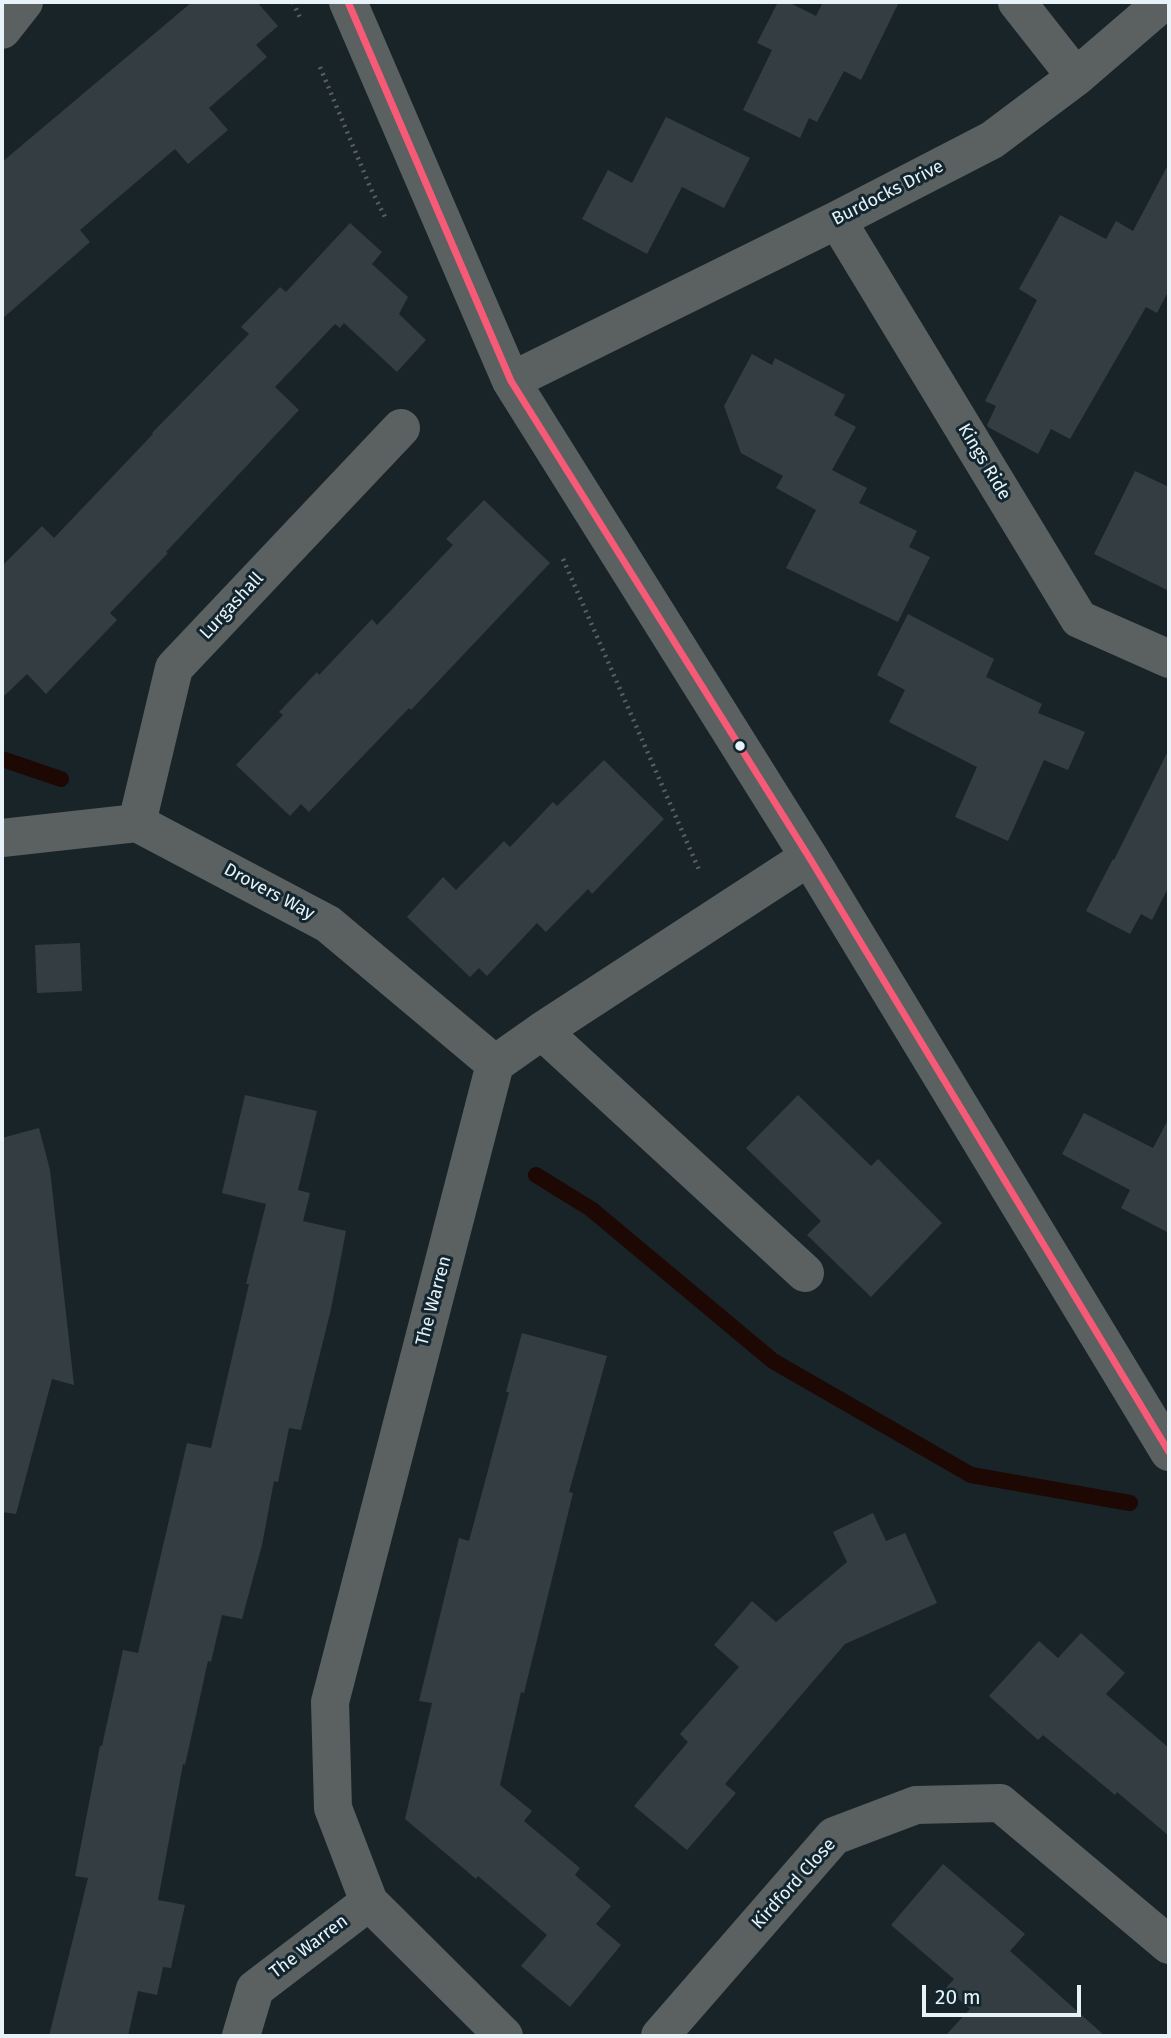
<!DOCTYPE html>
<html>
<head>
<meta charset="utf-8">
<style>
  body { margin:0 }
  #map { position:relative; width:1171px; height:2038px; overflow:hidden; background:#192429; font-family:"Fira Sans",sans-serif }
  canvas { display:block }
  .frame { position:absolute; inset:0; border:4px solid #e7f3f8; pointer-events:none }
  .scale { position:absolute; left:922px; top:1985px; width:159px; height:32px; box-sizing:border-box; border:4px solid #e7f3f8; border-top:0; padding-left:9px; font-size:21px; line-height:24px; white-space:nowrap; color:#e7f3f8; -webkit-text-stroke:5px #13262f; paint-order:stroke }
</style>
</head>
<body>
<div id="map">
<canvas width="1171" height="2038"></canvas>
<div class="frame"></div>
<div class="scale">20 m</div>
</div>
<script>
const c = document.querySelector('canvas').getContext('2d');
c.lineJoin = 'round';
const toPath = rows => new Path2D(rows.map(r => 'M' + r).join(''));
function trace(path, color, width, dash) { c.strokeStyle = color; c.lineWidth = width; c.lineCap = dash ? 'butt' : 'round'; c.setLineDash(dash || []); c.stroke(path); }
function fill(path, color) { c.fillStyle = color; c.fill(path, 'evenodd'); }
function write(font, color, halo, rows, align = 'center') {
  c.font = font + ' "Fira Sans",sans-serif'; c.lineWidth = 6; c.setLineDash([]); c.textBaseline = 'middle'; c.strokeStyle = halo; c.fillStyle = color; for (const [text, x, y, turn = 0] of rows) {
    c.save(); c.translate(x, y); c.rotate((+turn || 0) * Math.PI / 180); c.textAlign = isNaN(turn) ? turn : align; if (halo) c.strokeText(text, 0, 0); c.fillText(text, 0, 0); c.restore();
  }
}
trace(toPath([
  [2,759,61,779],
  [536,1175,591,1209,773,1361,971,1475,1130,1503]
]), '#1d0804', 16);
fill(toPath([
  [192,2,257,2,278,26,256,45,267,57,209,108,228,130,188,164,175,149,80,230,90,242,2,319,2,162],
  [778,2,788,2,816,16,823,2,899,2,861,80,844,71,817,122,809,118,800,138,743,110,772,50,757,43],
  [666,117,750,158,724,208,682,187,647,254,582,219,608,170,632,183],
  [1169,163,1169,290,1157,313,1146,307,1070,439,1051,429,1038,454,988,427,987,425,996,406,985,401,1037,300,1019,289,1060,215,1106,239,1116,221,1133,231],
  [350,223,382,252,372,264,408,297,399,314,426,340,397,372,344,323,340,328,335,324,275,387,299,410,166,552,168,553,110,613,117,620,46,694,27,674,2,698,2,566,42,526,54,538,153,434,152,433,249,334,241,327,280,287,286,292],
  [752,354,772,365,775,358,845,395,834,415,856,427,832,470,867,488,859,503,917,531,909,547,930,557,898,622,786,568,816,510,776,488,783,476,741,453,724,406],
  [1135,471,1169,487,1169,591,1094,554],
  [484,500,550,563,411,710,409,708,309,812,301,804,290,816,236,765,283,715,279,712,317,672,319,675,372,619,377,625,453,545,446,539],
  [908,614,994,659,986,677,1042,704,1038,713,1085,732,1068,770,1044,760,1008,841,955,817,977,767,889,722,905,690,877,675],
  [1169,749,1169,886,1152,920,1141,914,1130,934,1086,911,1113,859,1114,860],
  [604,760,664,819,592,894,588,889,546,932,537,923,487,976,479,968,470,977,407,917,443,877,456,890,504,841,510,847,553,802,557,806],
  [80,943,82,991,37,993,35,945],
  [245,1095,317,1111,298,1190,310,1193,303,1221,346,1231,331,1309,301,1430,289,1428,278,1482,274,1481,262,1545,242,1619,222,1615,211,1662,208,1661,185,1765,183,1764,158,1900,185,1905,171,1968,163,1967,157,1995,138,1991,128,2036,49,2036,88,1878,75,1876,100,1746,102,1746,123,1650,138,1653,187,1443,211,1448,249,1284,246,1284,266,1204,222,1193],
  [798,1095,871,1166,878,1159,942,1223,871,1297,807,1235,821,1221,746,1148],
  [1084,1113,1153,1148,1169,1118,1169,1233,1121,1208,1130,1190,1062,1154],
  [39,1128,50,1170,74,1385,52,1379,16,1514,2,1512,2,1138],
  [522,1333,607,1356,569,1492,573,1493,524,1693,521,1692,500,1785,532,1811,524,1821,580,1868,575,1875,611,1906,596,1924,621,1945,570,2007,521,1966,547,1935,478,1876,476,1879,405,1819,432,1703,419,1701,459,1538,469,1541,509,1392,506,1392],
  [873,1513,886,1541,905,1533,937,1603,845,1644,725,1784,736,1793,687,1850,634,1806,688,1742,680,1734,739,1667,714,1645,752,1601,776,1622,847,1562,833,1532],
  [1081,1633,1125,1673,1106,1694,1169,1748,1169,1836,1117,1792,1115,1795,1043,1735,1038,1740,989,1696,1039,1641,1058,1658],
  [943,1864,1025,1934,1010,1951,1105,2036,945,2036,970,2009,946,1988,954,1979,891,1925]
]), '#343e42');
trace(toPath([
  [293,2,301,20],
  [320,67,371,189,385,217],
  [563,559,700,872]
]), '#595e60', 4.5, [2, 5]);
trace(toPath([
  [348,2,511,381,809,857,1169,1452],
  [1017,2,1076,77],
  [2,30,24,2],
  [837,220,1079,619,1169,659],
  [511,381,837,220,992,140,1076,77,1163,2],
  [137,823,174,668,401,428],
  [2,838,137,823,328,924,495,1064],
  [542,1031,805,1273],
  [241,2036,255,1989,369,1902],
  [504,2036,369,1902,333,1808,330,1702,495,1064,542,1031,809,857],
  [660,2036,834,1836,916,1805,1000,1803,1169,1945]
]), '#5b6061', 38);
trace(toPath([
  [348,2,511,381,809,857,1169,1452]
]), '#f75a77', 7);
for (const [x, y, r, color] of [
  [740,746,6,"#e7f3f8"]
]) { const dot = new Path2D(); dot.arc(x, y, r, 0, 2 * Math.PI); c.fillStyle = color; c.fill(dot); trace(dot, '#13262f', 2.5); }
write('18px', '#e7f3f8', '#13262f', [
  ["Burdocks Drive",888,193,-27],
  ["Kings Ride",984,462,59],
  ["Lurgashall",232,606,-47],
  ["Drovers Way",269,892,28],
  ["The Warren",434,1301,-75],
  ["Kirdford Close",794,1884,-48],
  ["The Warren",309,1947,-37]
]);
</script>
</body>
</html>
